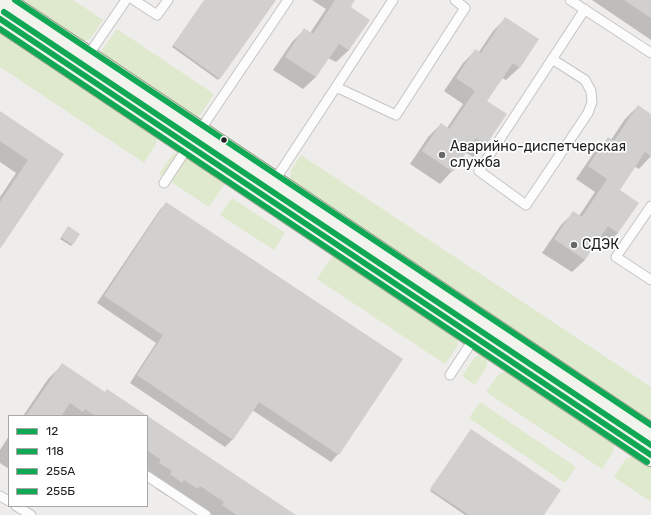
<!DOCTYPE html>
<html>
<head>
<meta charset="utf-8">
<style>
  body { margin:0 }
  #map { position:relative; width:651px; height:515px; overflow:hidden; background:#efedeb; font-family:Rubik,sans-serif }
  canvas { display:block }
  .legend { position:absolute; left:8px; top:415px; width:140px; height:92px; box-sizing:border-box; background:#fff; border:1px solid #a6a6a6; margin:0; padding:5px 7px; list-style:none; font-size:12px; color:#212121 }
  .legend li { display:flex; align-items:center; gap:8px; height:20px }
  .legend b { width:20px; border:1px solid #a6a6a6 }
</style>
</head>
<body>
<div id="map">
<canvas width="651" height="515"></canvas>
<ul class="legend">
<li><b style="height:5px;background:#10a855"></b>12</li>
<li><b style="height:5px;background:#10a855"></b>118</li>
<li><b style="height:5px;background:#10a855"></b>255А</li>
<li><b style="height:5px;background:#10a855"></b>255Б</li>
</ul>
</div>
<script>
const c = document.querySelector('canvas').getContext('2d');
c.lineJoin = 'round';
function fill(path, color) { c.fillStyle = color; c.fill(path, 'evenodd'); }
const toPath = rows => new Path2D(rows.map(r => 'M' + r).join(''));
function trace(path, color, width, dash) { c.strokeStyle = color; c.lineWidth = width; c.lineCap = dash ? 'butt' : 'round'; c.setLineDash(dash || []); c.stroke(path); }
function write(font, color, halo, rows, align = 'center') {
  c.font = font + ' Rubik,sans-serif'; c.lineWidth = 3.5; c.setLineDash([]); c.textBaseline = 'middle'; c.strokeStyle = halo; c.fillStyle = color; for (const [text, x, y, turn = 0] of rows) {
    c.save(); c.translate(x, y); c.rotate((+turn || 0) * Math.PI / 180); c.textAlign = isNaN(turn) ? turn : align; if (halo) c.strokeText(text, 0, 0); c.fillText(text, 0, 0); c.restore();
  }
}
fill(toPath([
  [19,0,73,0,103,20,90,39,83,42],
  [117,29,214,94,199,117,196,119,103,55,102,50],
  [0,31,157,136,156,144,144,163,0,67],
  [180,151,226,182,209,207,159,174,172,155],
  [301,155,651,387,651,423,292,183,290,179,291,170],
  [232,198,285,233,274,250,220,215],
  [334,254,458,337,457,347,445,364,317,279],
  [482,352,487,356,487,366,475,385,462,376,474,358],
  [508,370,614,442,613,452,602,469,486,392,498,375],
  [480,402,576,467,565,483,469,418],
  [634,455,651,466,651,502,614,477,625,460]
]), '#dee9cd');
fill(toPath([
  [205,0,272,0,218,80,172,47],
  [312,0,354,0,349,7,349,50,336,62,328,58,316,77,303,89,273,70,292,42,304,30,310,33,326,9],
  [592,0,651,0,651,40],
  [506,18,538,40,519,68,506,80,502,78,486,102,485,144,473,157,465,152,452,171,440,184,410,164,428,137,441,124,447,128,463,104,444,91,463,63,476,50,479,52,493,31],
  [638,106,651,115,651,156,639,169,634,166,618,190,618,233,605,245,597,240,585,260,572,272,542,253,561,225,573,213,579,216,595,192,576,179,595,151,608,138,611,140,625,119],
  [0,112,63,154,0,248,0,197,16,173,0,162],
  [166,203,402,360,338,454,331,462,252,410,233,439,225,447,130,383,156,343,97,303,159,211],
  [67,229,79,235,71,246,60,239],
  [62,365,104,393,146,416,23,416,48,379],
  [147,417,294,515,209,515,170,494,167,496,156,489,158,486,147,474],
  [469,432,543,515,465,515,430,491],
  [9,436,9,469,0,463,0,450]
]), '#0003');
fill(toPath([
  [204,0,276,0,220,79,173,45],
  [335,0,355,0,351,7,370,20,349,50,339,44,316,77,285,57,304,28,313,34],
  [624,0,651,0,651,18],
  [505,17,539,39,520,68,513,63,487,101,507,114,486,145,476,138,453,172,422,151,441,123,449,129,475,91,456,78,475,49,481,53],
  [638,105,651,114,651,156,645,152,620,190,639,203,618,233,608,226,585,260,554,239,573,211,582,217,607,179,588,166,608,137,614,141],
  [0,111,64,154,0,249,0,202,28,160,0,141],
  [166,202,403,359,339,455,259,402,233,440,137,375,163,335,104,296],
  [68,226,80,234,73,245,61,237],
  [62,363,105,392,107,389,296,515,237,515,222,505,224,502,200,486,198,489,184,480,182,483,170,474,172,471,159,463,161,460,147,450,147,416,96,416,85,409,83,412,70,403,61,416,26,416],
  [471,429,561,490,544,515,469,515,430,489]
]), '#d2d0ce');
const lane = toPath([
  [134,0,157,15,168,0],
  [570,0,651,53],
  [87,57,126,0],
  [552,59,585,80,591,91,592,102,588,113,526,205,479,171,585,9],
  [336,87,396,115,465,8,455,0],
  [198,133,288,0],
  [164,183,189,145],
  [273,183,393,0],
  [651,206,616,257,651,280],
  [450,375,475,337],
  [147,476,206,515],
  [0,496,9,501],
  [16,506,31,515]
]);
const secondary = toPath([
  [1,0,87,57,651,435],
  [0,19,651,455]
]);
trace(lane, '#c5c4c3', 11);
trace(secondary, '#989784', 24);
trace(lane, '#fdfcfc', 9);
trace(secondary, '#f3f3ed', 22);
trace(toPath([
  [0,19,651,455]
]), '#10a855', 6);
trace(toPath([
  [0,29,647,462]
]), '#10a855', 6);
trace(toPath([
  [4,12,651,445]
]), '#10a855', 6);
trace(toPath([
  [15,0,651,425]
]), '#10a855', 6);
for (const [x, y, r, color] of [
  [224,140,3.5,"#212121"],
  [442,155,4,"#696868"],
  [574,245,4,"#696868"]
]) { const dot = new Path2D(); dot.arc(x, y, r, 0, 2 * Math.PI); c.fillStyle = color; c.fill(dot); trace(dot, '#fff', 1.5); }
write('14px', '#212121', '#fff', [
  ["Аварийно-диспетчерская",450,147],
  ["служба",450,163],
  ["СДЭК",582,245]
], 'left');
</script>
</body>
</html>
